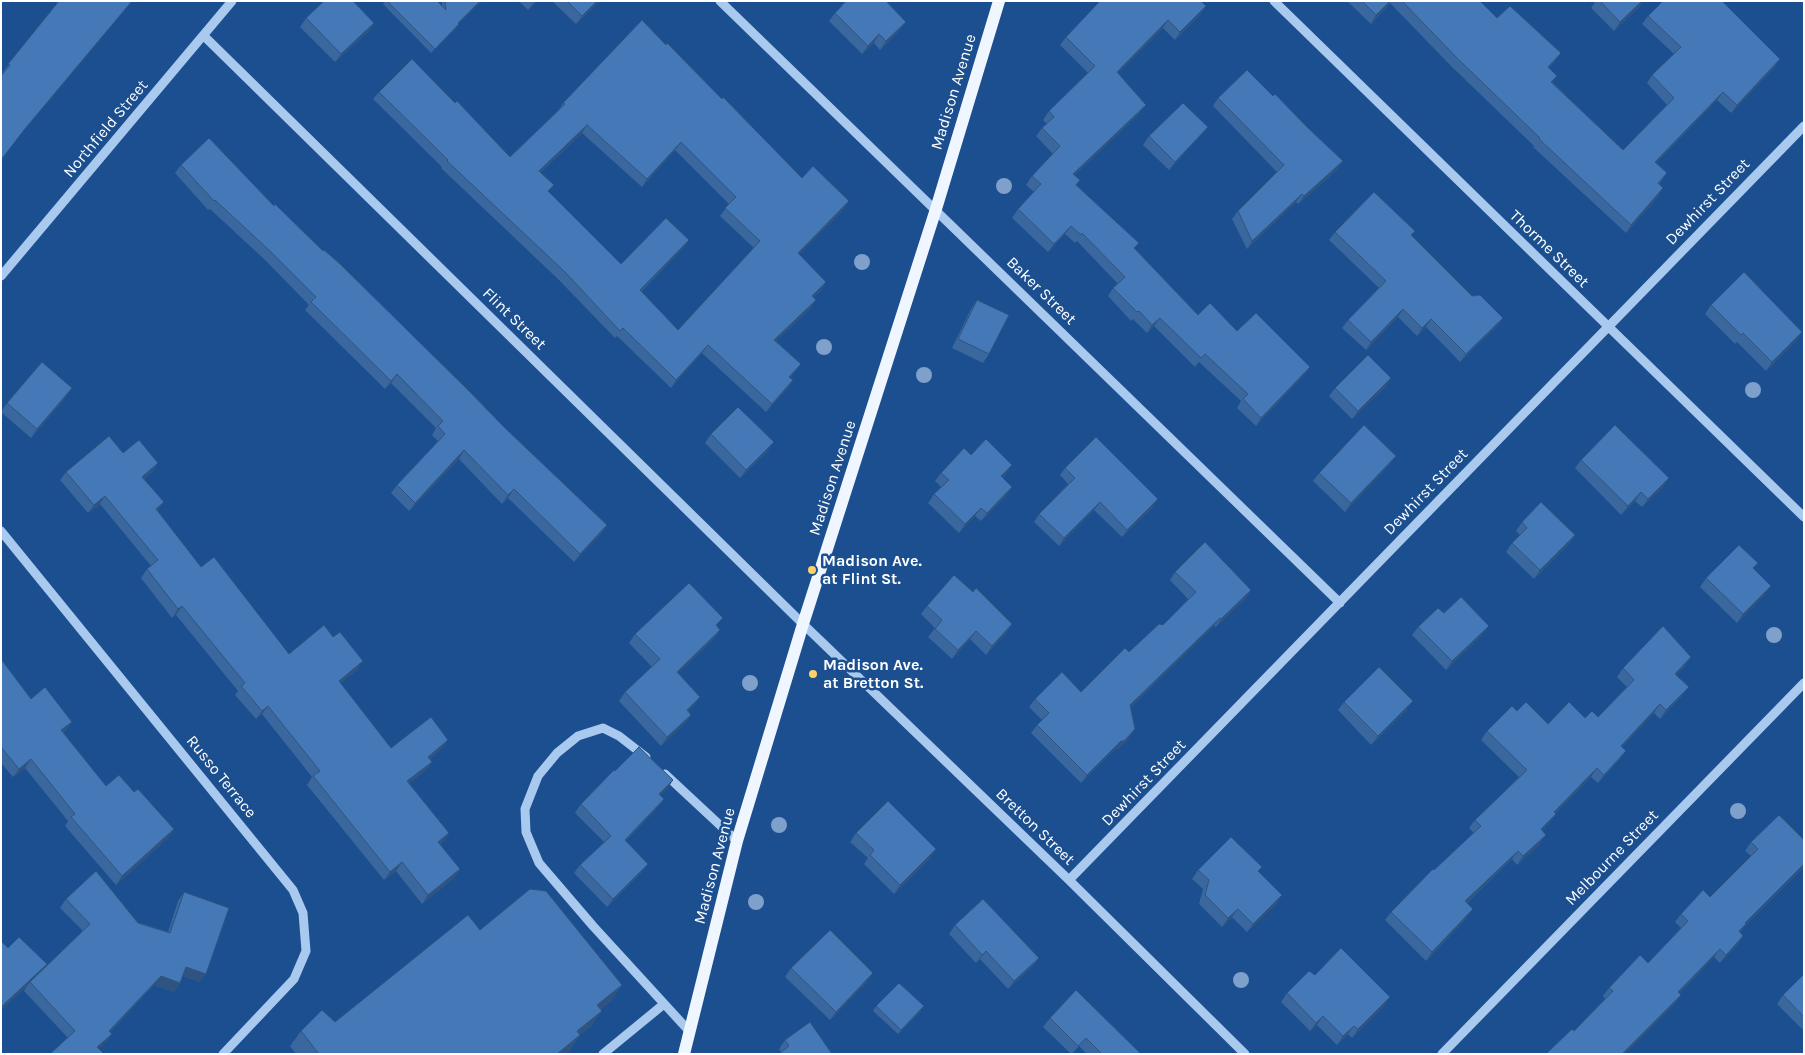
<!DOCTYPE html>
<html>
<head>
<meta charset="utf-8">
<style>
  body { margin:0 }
  #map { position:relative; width:1805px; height:1055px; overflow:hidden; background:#1b4f8f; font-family:Karla,sans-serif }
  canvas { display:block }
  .frame { position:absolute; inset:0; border:2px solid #fff; pointer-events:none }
</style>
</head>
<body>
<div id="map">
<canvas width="1805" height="1055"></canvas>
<div class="frame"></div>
</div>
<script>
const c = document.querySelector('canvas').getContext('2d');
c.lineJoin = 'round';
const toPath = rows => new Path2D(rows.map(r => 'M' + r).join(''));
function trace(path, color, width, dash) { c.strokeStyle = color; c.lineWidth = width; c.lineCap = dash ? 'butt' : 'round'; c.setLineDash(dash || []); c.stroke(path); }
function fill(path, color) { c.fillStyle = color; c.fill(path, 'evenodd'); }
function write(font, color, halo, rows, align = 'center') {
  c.font = font + ' Karla,sans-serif'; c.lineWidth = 5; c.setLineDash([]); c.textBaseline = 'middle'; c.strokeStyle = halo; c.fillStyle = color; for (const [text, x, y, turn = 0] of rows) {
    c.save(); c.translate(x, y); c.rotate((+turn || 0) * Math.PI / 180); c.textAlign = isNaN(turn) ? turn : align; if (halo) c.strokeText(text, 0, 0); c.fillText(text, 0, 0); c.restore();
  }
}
trace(toPath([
  [720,1,1340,603],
  [1274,1,1804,517],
  [204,36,803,624,1069,880,1245,1054],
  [1,276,232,1],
  [1,531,293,890,303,913,306,951,294,979,223,1054],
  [646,757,619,736,603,728,578,736,557,753,538,776,525,809,526,832,539,863,593,926,690,1032],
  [665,774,737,841],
  [1069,880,1804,126],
  [603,1054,664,1004],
  [1442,1054,1804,683]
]), '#a9c9ee', 9);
trace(toPath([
  [684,1054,737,841,803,624,936,209,999,1]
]), '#f0f6ff', 12);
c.fillStyle = '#7ea0ca';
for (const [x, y] of [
  [1004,186],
  [862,262],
  [824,347],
  [924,375],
  [1753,390],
  [1774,635],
  [750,683],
  [1738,811],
  [779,825],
  [756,902],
  [1241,980]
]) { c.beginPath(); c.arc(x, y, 8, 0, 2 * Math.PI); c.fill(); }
fill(toPath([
  [59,1,18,138,3,73,2,73],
  [385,1,437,1,442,6,442,3,443,1,482,1,459,23,456,28,431,53,383,4],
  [519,1,537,1,528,10],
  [552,1,600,1,576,24],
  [1347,1,1480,1,1497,18,1561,53,1549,68,1557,76,1552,82,1623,150,1667,105,1647,83,1652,75,1674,54,1642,24,1648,16,1780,59,1774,68,1731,113,1717,100,1656,163,1667,173,1659,184,1658,197,1626,233,1533,147,1534,146,1451,66,1390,3,1371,24],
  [1596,1,1644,1,1640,6,1614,31,1591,8],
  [1206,6,1200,15,1175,40,1163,28,1118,73,1140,113,1075,175,1076,185,1135,249,1198,315,1237,331,1310,367,1304,375,1256,426,1237,408,1241,401,1199,362,1195,367,1154,326,1147,333,1133,319,1131,321,1108,296,1113,288,1118,284,1077,241,1075,243,1065,234,1048,252,1012,218,1018,209,1034,192,1026,185,1032,176,1053,154,1036,136,1042,128,1047,124,1043,120,1049,111,1088,73,1060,45,1066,37],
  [835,13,900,30,880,50,874,43,862,54,829,21],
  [306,18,374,23,368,32,335,62,300,27],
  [666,45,722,99,802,178,844,209,799,254,826,282,821,290,814,297,811,308,776,341,801,364,790,378,793,380,788,388,766,412,702,353,671,388,617,336,615,338,559,280,441,168,442,167,373,99,379,92,510,157,558,111,563,103],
  [582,133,642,187,675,150,729,204,720,216,754,248,678,330,641,292,683,248,689,240,621,264,549,192,540,173],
  [1218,98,1338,169,1298,204,1296,202,1247,249,1232,219,1238,211,1277,172,1213,106],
  [1208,127,1201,135,1169,170,1143,145,1149,136],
  [181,165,274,206,323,251,506,429,607,525,601,534,574,562,508,498,502,504,459,459,409,511,391,493,397,485,438,441,432,435,436,428,391,383,385,389,305,310,309,305,265,260,210,209,208,210,175,173],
  [1415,231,1411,235,1472,296,1503,318,1497,326,1460,362,1426,327,1417,336,1398,317,1366,350,1342,328,1348,320,1379,288,1329,240,1335,232],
  [977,300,989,354,983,363,952,348,971,309],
  [1711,305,1802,332,1796,341,1766,371,1737,342,1735,344,1705,314],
  [1391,378,1385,387,1352,419,1329,396,1335,388],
  [66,397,31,438,1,412,7,403],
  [711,434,768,451,740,478,705,443],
  [123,453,158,463,152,472,144,479,158,511,201,567,289,654,357,670,340,683,391,748,448,740,442,748,430,759,432,762,426,770,409,783,449,833,443,841,440,844,460,869,454,878,422,904,396,871,384,880,307,785,312,777,262,714,256,719,235,695,238,691,176,615,172,618,141,578,147,569,151,566,100,504,88,513,60,480,66,472],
  [971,455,1006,474,1002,478,1012,487,1006,496,981,521,975,516,959,533,928,503,934,494,941,487,935,481,941,473],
  [1396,456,1390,464,1345,512,1313,481,1319,473],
  [1581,460,1663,487,1642,507,1635,501,1621,515,1575,468],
  [1065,468,1153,507,1122,537,1094,510,1059,546,1034,522,1039,514,1068,484,1060,475],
  [1522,522,1575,535,1569,544,1534,579,1506,552,1512,543,1520,535,1516,531],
  [1754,569,1765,594,1737,623,1700,587,1706,578],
  [1175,572,1251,590,1246,598,1216,627,1214,626,1131,707,1129,738,1118,749,1115,749,1081,783,1031,733,1037,725,1042,720,1029,707,1035,699,1081,692,1163,625,1188,599,1170,580],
  [973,592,1012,624,1006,633,986,655,970,639,952,659,928,637,935,628,921,614,927,606],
  [1444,613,1482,635,1446,670,1412,635,1418,627],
  [717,627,720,630,714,639,678,673,700,697,694,705,688,711,691,715,685,723,661,746,619,701,625,692,652,667,629,643,635,634],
  [1,659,31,699,72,722,66,730,63,732,106,786,134,792,174,829,168,838,116,885,65,826,68,821,25,768,13,777,1,763],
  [1685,666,1676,675,1683,695,1660,719,1654,713,1622,747,1620,759,1598,783,1591,777,1556,813,1556,814,1550,823,1542,830,1540,844,1517,865,1512,859,1467,903,1467,918,1426,961,1385,920,1391,912,1474,833,1469,828,1475,820,1519,777,1481,740,1487,731,1517,711,1548,724,1585,718,1598,717,1627,687,1617,677,1623,668],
  [1344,702,1407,710,1371,745,1338,710],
  [615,771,668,788,660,795,664,799,658,807,626,841,648,864,642,872,607,907,574,873,580,865,604,842,575,813,581,804],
  [856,833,930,858,894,894,864,864,868,858,850,842],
  [1804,840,1804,867,1745,926,1740,932,1743,936,1737,945,1720,963,1714,957,1679,994,1675,1004,1605,999,1603,996,1609,988,1648,963,1681,928,1675,922,1681,914,1710,897,1751,856,1745,851,1751,842],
  [1198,870,1259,872,1282,895,1276,904,1247,932,1232,917,1222,927,1199,904,1203,889,1192,879],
  [184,892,200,982,183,976,180,983,174,992,154,985,110,1032,112,1034,106,1042,68,1038,24,991,27,986,1,1010,1,941,8,948,43,969,83,931,60,908,66,899,168,932,178,901],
  [955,925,1039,958,1032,967,1008,989,980,959,976,963,949,934],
  [480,930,622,985,611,1001,601,1009,591,1026,580,1035,569,1051,565,1054,296,1054,290,1046,301,1031,335,1022],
  [791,968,867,982,830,1020,785,977],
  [1804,974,1804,1029,1803,1030,1777,1004,1783,995],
  [1315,975,1384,1006,1352,1038,1348,1034,1337,1045,1317,1025,1310,1031,1281,1002,1287,993],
  [876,1006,921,1011,898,1034,873,1011],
  [1050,1018,1141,1054,1087,1054,1079,1046,1072,1054,1071,1054,1043,1027],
  [785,1040,832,1054,781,1052,779,1049]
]), '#3a679d');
fill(toPath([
  [132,1,133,1,18,138,1,160,24,130],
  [480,1,482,1,455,27,458,23],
  [535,1,537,1,528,10],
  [597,1,600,1,576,24,582,16],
  [1390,1,1391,1,1371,24,1376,15],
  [1642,1,1644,1,1640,6,1614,31,1620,22],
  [1206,6,1200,15,1175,40,1180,32],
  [1168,20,1163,28,1111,80,1117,72],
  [906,22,900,30,880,50,886,41],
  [374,23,368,32,335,62,341,54],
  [879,34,874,43,862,54,868,46],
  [1561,53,1555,61,1542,75,1548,67],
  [1780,59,1774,68,1731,113,1737,105],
  [1723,92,1717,100,1649,170,1655,162],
  [1146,105,1140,113,1068,182,1073,174],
  [587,125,582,133,533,179,539,171],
  [1208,127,1201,135,1169,170,1175,162],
  [681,142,675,150,642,187,647,179],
  [1343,161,1338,169,1298,204,1304,196],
  [1663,188,1658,197,1626,233,1631,225],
  [1302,194,1296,202,1247,249,1252,241],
  [849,201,844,209,793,261,798,253],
  [1071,226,1065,234,1048,252,1054,244],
  [689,240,683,248,634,298,640,290],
  [826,282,821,290,807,303,812,296],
  [816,300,811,308,769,348,774,340],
  [1403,309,1398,317,1366,350,1371,342],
  [1160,318,1154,326,1147,333,1152,325],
  [1503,318,1497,326,1460,362,1466,354],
  [1431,319,1426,327,1417,336,1422,328],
  [1802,332,1796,341,1766,371,1772,362],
  [708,345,702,353,671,388,676,380],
  [801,364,795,372,784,385,789,377],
  [1310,367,1304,375,1256,426,1261,418],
  [397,374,391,383,385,389,391,381],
  [1391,378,1385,387,1352,419,1358,411],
  [793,380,788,388,766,412,772,404],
  [72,388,66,397,31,438,37,429],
  [774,442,768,451,740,478,746,470],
  [464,450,459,459,409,511,415,503],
  [1396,456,1390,464,1345,512,1351,503],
  [158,463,152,472,137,485,142,477],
  [1012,465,1006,474,995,485,1001,476],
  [1669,478,1663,487,1642,507,1648,499],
  [1012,487,1006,496,981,521,987,513],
  [514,489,508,498,502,504,508,495],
  [1641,492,1635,501,1621,515,1628,506],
  [105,496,100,504,88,513,94,505],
  [1158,499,1153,507,1122,537,1127,530],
  [164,502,158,511,156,509],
  [1100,502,1094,510,1059,546,1064,538],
  [981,508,975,516,959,533,965,524],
  [607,525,601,534,574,562,580,554],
  [1575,535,1569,544,1534,579,1540,570],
  [1771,586,1765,594,1737,623,1743,614],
  [1251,590,1246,598,1216,627,1221,619],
  [182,606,176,615,172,618,178,609],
  [1220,618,1214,626,1125,713,1130,705],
  [1012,624,1006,633,986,655,992,646],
  [1489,626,1482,635,1446,670,1452,661],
  [720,630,714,639,671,681,677,672],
  [976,631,970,639,952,659,958,650],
  [1691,657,1685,666,1669,683,1675,674],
  [363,661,357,670,333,690,339,681],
  [1689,687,1683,695,1660,719,1666,710],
  [700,697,694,705,681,719,687,710],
  [1413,701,1407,710,1371,745,1378,736],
  [1660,704,1654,713,1615,755,1621,746],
  [268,706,262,714,256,719,262,711],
  [691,715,685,723,661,746,667,737],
  [72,722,66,730,55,739,61,730],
  [1135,729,1129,738,1118,749,1115,749,1081,783,1087,775,1121,741],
  [448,740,442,748,423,765,428,757],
  [1626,751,1620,759,1598,783,1604,775],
  [31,759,25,768,13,777,19,769],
  [432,762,426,770,401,789,407,781],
  [1597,768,1591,777,1548,821,1554,812],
  [673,780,668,788,653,802,659,794],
  [664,799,658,807,619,848,625,840],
  [1556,814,1550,823,1534,837,1541,829],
  [174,829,168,838,116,885,122,876],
  [449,833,443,841,432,850,438,842],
  [1546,835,1540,844,1517,865,1523,856],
  [936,849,930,858,894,894,900,885],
  [1518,851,1512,859,1459,910,1465,901],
  [402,862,396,871,384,880,390,872],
  [648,864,642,872,607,907,613,899],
  [1804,864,1804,867,1745,926,1740,933,1733,940,1745,923],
  [460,869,454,878,422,904,428,895],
  [1282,895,1276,904,1247,932,1253,924],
  [1238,909,1232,917,1222,927,1228,918],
  [1473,909,1467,918,1426,961,1432,952],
  [1743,936,1737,945,1720,963,1726,955],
  [1720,949,1714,957,1672,1001,1678,992],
  [986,951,980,959,976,963,982,955],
  [1039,958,1032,967,1008,989,1014,981],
  [47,964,41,973,30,982,27,986,1,1010,1,1007],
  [186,967,206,974,200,982,180,975],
  [873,973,867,982,830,1020,836,1012],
  [161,976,180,983,174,992,154,985,103,1039,109,1031],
  [622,985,611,1001,587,1021,597,1005],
  [1681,995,1675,1004,1625,1054,1622,1054],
  [1390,997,1384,1006,1352,1038,1358,1029],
  [924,1006,921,1011,898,1034,901,1030],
  [602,1011,591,1026,566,1047,577,1031],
  [1323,1016,1317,1025,1310,1031,1316,1023],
  [1354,1026,1348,1034,1337,1045,1343,1036],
  [112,1034,106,1042,93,1054,97,1047],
  [580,1035,569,1051,565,1054,557,1054]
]), '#305480');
const building = toPath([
  [59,1,132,1,24,130,1,160,1,76,10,65,8,64,59,1],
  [324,1,353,1,374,23,341,54,306,18,324,1],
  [387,1,437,1,446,10,445,1,480,1,458,23,459,24,435,49,387,1],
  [567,1,597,1,582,16,567,1],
  [846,1,886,1,906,22,886,41,879,34,868,46,835,13,846,1],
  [1100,1,1201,1,1206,6,1180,32,1168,20,1117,72,1146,105,1073,174,1080,180,1076,185,1139,243,1134,248,1198,315,1210,303,1237,331,1256,313,1310,367,1261,418,1243,399,1248,394,1205,354,1201,358,1160,318,1152,325,1139,311,1137,312,1113,288,1125,277,1082,233,1081,235,1071,226,1054,244,1018,209,1041,184,1032,176,1060,146,1042,128,1054,117,1049,111,1095,66,1066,37,1100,1],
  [1362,1,1390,1,1376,15,1362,1],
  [1402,1,1480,1,1497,18,1510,6,1561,53,1548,67,1557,76,1551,82,1623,150,1674,98,1652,75,1681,47,1648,16,1663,1,1722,1,1780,59,1737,105,1723,92,1655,162,1667,173,1658,183,1663,188,1631,225,1539,139,1540,138,1457,58,1402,1],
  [1600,1,1642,1,1620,22,1600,1],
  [642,20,666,45,667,43,722,99,723,97,802,178,813,166,849,201,798,253,826,282,812,296,816,300,774,340,801,364,789,377,793,380,772,404,708,345,676,380,623,328,620,331,565,272,447,161,448,160,379,92,412,59,455,103,457,101,510,157,565,104,563,103,642,20],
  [587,125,647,179,681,142,736,197,725,208,760,241,678,330,640,290,689,240,666,218,621,264,548,191,554,185,539,171,587,125],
  [1247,70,1273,96,1275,94,1307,127,1343,161,1304,196,1302,194,1252,241,1238,211,1284,165,1218,98,1247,70],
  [1183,103,1208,127,1175,162,1149,136,1183,103],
  [209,138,274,206,275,204,323,251,324,250,339,263,467,389,506,429,607,525,580,554,514,489,508,495,464,450,415,503,397,485,445,434,438,426,443,421,397,374,391,381,311,302,316,297,271,252,215,200,214,201,181,165,209,138],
  [1374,192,1415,231,1411,235,1472,296,1480,295,1503,318,1466,354,1431,319,1422,328,1403,309,1371,342,1348,320,1386,281,1335,232,1374,192],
  [1744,272,1802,332,1772,362,1743,333,1741,335,1711,305,1744,272],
  [977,300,1009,315,989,354,958,339,977,300],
  [1368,355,1391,378,1358,411,1335,388,1368,355],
  [42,362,72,388,37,429,7,403,42,362],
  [738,407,774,442,746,470,711,434,738,407],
  [1364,425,1396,456,1351,503,1319,473,1364,425],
  [1615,425,1669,478,1648,499,1641,492,1628,506,1581,460,1615,425],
  [109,436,123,453,139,440,158,463,142,477,164,502,156,509,201,567,214,557,289,654,324,625,333,637,340,632,363,661,339,681,391,748,431,717,448,740,428,757,432,762,407,781,449,833,438,842,460,869,428,895,402,862,390,872,313,776,320,771,268,706,262,711,241,686,245,683,182,606,178,609,147,569,158,560,105,496,94,505,66,472,109,436],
  [1096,437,1158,499,1127,530,1100,502,1064,538,1039,514,1075,478,1065,468,1096,437],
  [986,439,1012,465,1001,476,1012,487,987,513,981,508,965,524,934,494,949,480,941,473,964,448,971,455,986,439],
  [1541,502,1575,535,1540,570,1512,543,1527,528,1522,522,1541,502],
  [1205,542,1251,590,1221,619,1220,618,1130,705,1135,729,1124,741,1121,741,1087,775,1037,725,1049,713,1035,699,1062,672,1081,692,1125,648,1129,652,1159,624,1163,625,1196,592,1175,572,1205,542],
  [1739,545,1758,563,1753,568,1771,586,1743,614,1706,578,1739,545],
  [954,575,973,592,976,588,1012,624,992,646,976,631,958,650,935,629,942,620,927,606,954,575],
  [689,583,723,618,716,625,720,630,677,672,700,697,687,710,691,715,667,737,625,692,660,659,635,634,689,583],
  [1461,597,1489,626,1452,661,1418,627,1438,608,1444,613,1461,597],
  [1663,626,1691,657,1675,674,1689,687,1666,710,1660,704,1621,746,1626,751,1604,775,1597,768,1554,812,1556,814,1541,829,1546,835,1523,856,1518,851,1465,901,1473,909,1432,952,1391,912,1433,869,1434,870,1481,826,1475,820,1527,770,1487,731,1512,706,1517,711,1526,702,1548,724,1569,702,1585,718,1592,711,1598,717,1634,680,1623,668,1663,626],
  [1,659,31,699,45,687,72,722,61,730,106,786,119,775,134,792,138,789,174,829,122,876,71,817,75,814,31,759,19,769,1,747,1,659],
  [1379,667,1413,701,1378,736,1344,702,1379,667],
  [639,747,673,780,659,794,664,799,625,840,648,864,613,899,580,865,611,836,581,804,614,770,615,771,639,747],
  [888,801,936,849,900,885,870,855,874,850,856,833,888,801],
  [1779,815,1804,840,1804,864,1745,923,1746,924,1739,931,1743,936,1726,955,1720,949,1678,992,1681,995,1622,1054,1546,1054,1572,1029,1574,1031,1613,991,1609,988,1640,955,1648,963,1688,921,1681,914,1703,890,1710,897,1758,849,1751,842,1779,815],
  [1231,837,1262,867,1258,871,1282,895,1253,924,1238,909,1228,918,1205,895,1209,880,1198,870,1231,837],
  [96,871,138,923,170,933,184,892,229,908,206,974,186,967,180,983,161,976,109,1031,112,1034,97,1047,104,1054,50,1054,75,1031,30,982,90,924,66,899,96,871],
  [530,889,546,891,622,985,597,1005,602,1011,577,1031,580,1035,557,1054,319,1054,301,1031,322,1010,335,1022,468,915,480,930,530,889],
  [983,899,1039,958,1014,981,986,951,982,955,955,925,983,899],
  [830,930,873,973,836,1012,791,968,830,930],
  [19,937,47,964,1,1007,1,941,8,948,19,937],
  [1341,948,1390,997,1358,1029,1354,1026,1343,1036,1323,1016,1316,1023,1287,993,1309,971,1315,975,1341,948],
  [1804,974,1804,1017,1783,995,1804,974],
  [899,983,924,1006,901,1030,876,1006,899,983],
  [1076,990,1141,1054,1102,1054,1086,1038,1078,1046,1050,1018,1076,990],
  [810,1022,832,1054,779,1054,789,1046,785,1040,810,1022]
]);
fill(building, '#4478b7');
trace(building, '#305480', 1);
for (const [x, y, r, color] of [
  [812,570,5,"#ffd166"],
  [813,674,5,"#ffd166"]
]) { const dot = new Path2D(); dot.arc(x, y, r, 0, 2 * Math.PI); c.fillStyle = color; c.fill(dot); trace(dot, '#1b4f8f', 2); }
write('16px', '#fff', '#1b4f8f', [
  ["Madison Avenue",954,92,-73],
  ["Northfield Street",106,129,-50],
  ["Dewhirst Street",1708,202,-46],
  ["Thorme Street",1549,249,44],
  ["Baker Street",1041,291,44],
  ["Flint Street",514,319,44],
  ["Madison Avenue",833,478,-72],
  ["Dewhirst Street",1426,492,-46],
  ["Russo Terrace",221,777,51],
  ["Dewhirst Street",1144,783,-46],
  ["Bretton Street",1035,827,44],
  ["Melbourne Street",1612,858,-46],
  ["Madison Avenue",715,866,-75]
]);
write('bold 16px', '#fff', '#1b4f8f', [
  ["Madison Ave.",822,561],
  ["at Flint St.",822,579],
  ["Madison Ave.",823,665],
  ["at Bretton St.",823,683]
], 'left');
</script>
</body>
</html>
